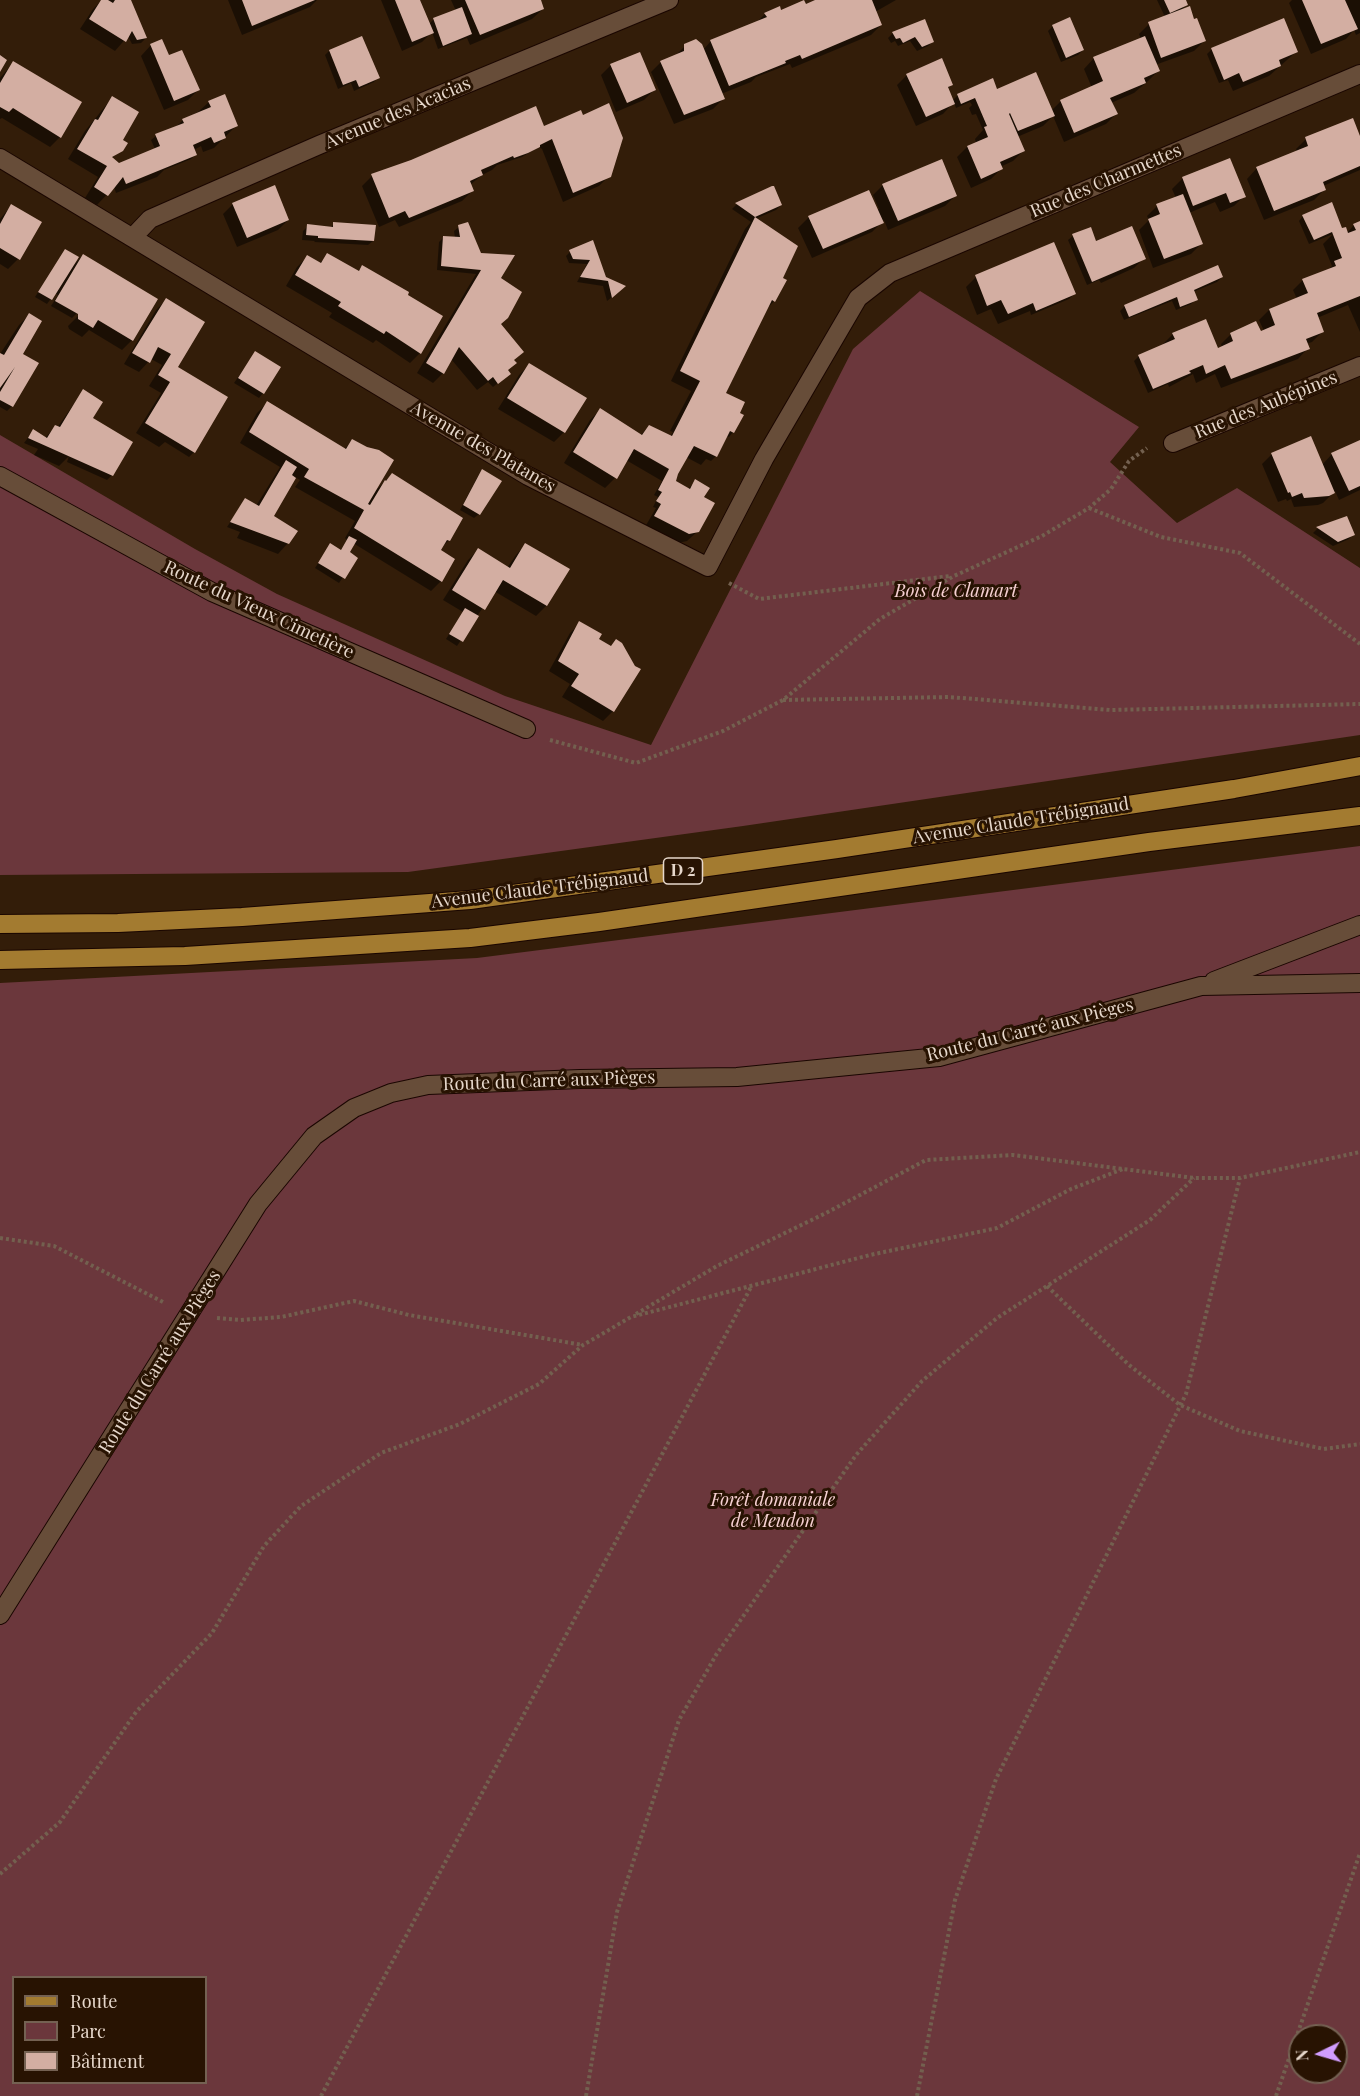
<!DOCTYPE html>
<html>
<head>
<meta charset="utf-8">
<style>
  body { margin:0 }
  #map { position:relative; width:1360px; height:2096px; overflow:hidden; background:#331d09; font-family:"Playfair Display",serif }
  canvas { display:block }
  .legend { position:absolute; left:12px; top:1976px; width:195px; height:108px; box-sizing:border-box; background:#281302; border:2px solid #746152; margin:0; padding:8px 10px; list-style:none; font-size:18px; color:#e6d7cb }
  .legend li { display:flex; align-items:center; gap:12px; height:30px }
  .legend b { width:30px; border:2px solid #746152 }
  .north { position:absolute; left:1288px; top:2024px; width:60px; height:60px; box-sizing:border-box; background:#281302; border:2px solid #746152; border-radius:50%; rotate:265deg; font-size:16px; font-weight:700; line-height:24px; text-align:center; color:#e6d7cb }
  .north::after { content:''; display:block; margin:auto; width:21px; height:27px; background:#d19dfe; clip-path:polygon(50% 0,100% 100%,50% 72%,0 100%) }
</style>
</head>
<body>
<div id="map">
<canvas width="1360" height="2096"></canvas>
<ul class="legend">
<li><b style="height:8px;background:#a37b30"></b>Route</li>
<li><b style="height:16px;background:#6b373c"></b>Parc</li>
<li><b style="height:16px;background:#d3aea2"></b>Bâtiment</li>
</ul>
<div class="north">N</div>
</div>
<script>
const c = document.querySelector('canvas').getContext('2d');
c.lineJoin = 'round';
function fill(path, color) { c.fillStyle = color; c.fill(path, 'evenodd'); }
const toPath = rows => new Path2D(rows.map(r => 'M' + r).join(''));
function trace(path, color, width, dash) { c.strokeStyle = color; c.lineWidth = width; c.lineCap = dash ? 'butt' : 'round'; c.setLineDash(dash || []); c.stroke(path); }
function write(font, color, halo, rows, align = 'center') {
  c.font = font + ' "Playfair Display",serif'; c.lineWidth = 6; c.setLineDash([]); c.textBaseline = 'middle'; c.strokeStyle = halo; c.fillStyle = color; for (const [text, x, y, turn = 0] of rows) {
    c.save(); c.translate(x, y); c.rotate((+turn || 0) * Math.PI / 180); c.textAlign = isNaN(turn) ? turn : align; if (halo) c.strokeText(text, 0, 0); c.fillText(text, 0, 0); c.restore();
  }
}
fill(toPath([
  [920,291,1139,427,1110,462,1177,523,1237,488,1360,568,1360,735,743,826,408,872,0,875,0,435,195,549,277,594,505,696,651,745,853,349],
  [1360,846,1360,2096,0,2096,0,983,477,958],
  [14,1978,206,1978,206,2082,14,2082],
  [1300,2036,1336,2036,1336,2072,1300,2072]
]), '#6b373c');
fill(toPath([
  [102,0,130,0,146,38,141,43,132,44,128,36,115,51,80,29,93,9],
  [228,0,317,0,310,7,242,35],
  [381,0,418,0,428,25,434,19,456,11,451,0,539,0,543,9,532,19,470,45,467,38,438,49,432,32,422,42,402,51],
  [819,0,896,0,875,12,881,25,871,35,792,68,790,64,756,77,751,82,721,94,723,99,713,109,674,124,651,72,661,62,675,56,685,46,703,50,711,41,757,22,765,14,805,6],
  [1157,0,1184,0,1186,5,1179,12,1204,41,1194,51,1155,65,1158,71,1148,81,1134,93,1111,103,1116,114,1106,124,1064,142,1053,116,1043,126,1017,137,1023,151,1013,161,1000,167,1001,169,991,179,971,188,957,157,967,147,976,143,975,139,983,130,976,114,972,115,969,108,972,105,970,102,956,108,954,102,943,114,916,126,897,85,907,75,951,85,947,89,952,101,958,95,991,93,1051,111,1061,101,1092,88,1084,69,1094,58,1141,39,1139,34,1149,24,1165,17],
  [1292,0,1360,0,1360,33,1356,35,1354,30,1346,39,1311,54,1289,3],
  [1070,19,1083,50,1078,55,1061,62,1048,31,1052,27],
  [924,21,933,41,928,46,917,51,910,41,898,46,895,41,891,43,888,38,893,33],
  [151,45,168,57,198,90,188,100,164,110,141,56],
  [1212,49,1296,52,1269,76,1233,91,1228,80,1219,83,1207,54],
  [329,51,378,77,374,82,354,91,351,83,338,89,325,55],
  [13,63,60,137,50,147,2,118,0,119,0,78],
  [611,65,654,90,644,100,616,112,601,75],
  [224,96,236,126,214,148,203,152,201,146,194,150,196,154,191,159,164,170,157,177,116,193,114,187,97,205,85,198,98,177,68,159,85,131,112,98,118,146,122,150,111,158,118,165,155,149,151,140,156,136,175,128,183,120,198,112,209,102],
  [544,128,609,176,599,186,563,202,542,149,539,147,522,157,497,165,492,170,482,175,470,185,472,191,462,201,399,227,395,220,379,227,362,186,372,176],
  [1306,139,1360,140,1360,170,1323,186,1324,190,1314,200,1264,220,1247,179,1257,168,1297,152,1296,149],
  [1183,178,1244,196,1234,206,1220,212,1215,202,1189,213,1201,244,1191,254,1153,268,1139,230,1149,220,1147,216,1157,206,1176,198,1172,189],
  [883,185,955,196,945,206,888,230,884,220,872,232,812,258,798,228,808,218,868,192,877,210,879,209,873,195],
  [773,188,781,205,776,210,755,219,781,278,774,301,766,310,724,394,733,432,729,437,726,436,716,456,711,461,706,459,701,465,686,457,674,481,688,489,696,481,702,498,698,531,687,541,678,543,645,527,656,508,653,507,658,497,654,495,662,481,626,460,615,478,605,488,564,463,590,420,600,410,640,436,649,426,670,437,673,432,670,431,691,391,671,381,745,229,751,222,732,209,736,205],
  [233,204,288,220,278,230,237,247,223,214],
  [11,206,18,259,8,269,0,264,0,219],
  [1303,216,1340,228,1347,233,1354,225,1360,223,1360,332,1348,305,1317,318,1322,332,1312,342,1306,344,1308,348,1298,359,1221,388,1215,374,1196,383,1193,374,1169,387,1168,384,1148,393,1134,361,1139,356,1164,346,1163,344,1173,334,1217,350,1222,348,1221,344,1231,334,1264,331,1259,320,1269,310,1297,299,1293,290,1303,280,1327,271,1332,266,1323,244,1333,234,1309,244,1299,221],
  [334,224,373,241,368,245,314,242,315,241,302,240,303,231,308,226,330,228],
  [459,227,499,278,500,324,512,360,504,378,493,387,488,382,477,390,451,359,443,373,433,383,417,373,476,274,437,270,439,242,444,237,455,238,454,231],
  [1073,236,1096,243,1144,258,1134,268,1101,283,1099,280,1087,285,1068,240],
  [592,242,605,278,620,291,607,301,603,286,577,282,587,264,569,263,566,256,570,252],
  [65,251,74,265,83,255,132,340,122,350,89,330,82,337,69,329,68,326,81,313,77,313,72,318,51,306,58,295,55,293,47,304,35,297],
  [328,255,357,272,363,267,420,353,410,363,376,340,373,343,329,317,332,313,286,286,297,267,307,257,319,264],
  [976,277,1074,294,1069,299,1031,315,1030,311,998,324,991,309,977,315,966,287],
  [1222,277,1217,282,1193,292,1196,299,1191,304,1176,310,1172,301,1124,320,1120,311,1125,306],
  [166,300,176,368,194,452,189,457,165,442,159,447,136,433,161,393,149,386,162,365,151,359,139,372,124,364,156,310],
  [29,315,16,363,12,406,7,411,0,407,0,354,19,325],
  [255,353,263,393,259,398,234,383],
  [529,365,564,432,554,442,498,409,519,375],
  [83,391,112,475,107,480,67,462,69,456,59,466,34,455,38,449,24,443,33,431,45,438,55,427,57,428],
  [267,403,344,449,353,441,375,491,392,475,449,540,440,549,441,581,431,591,353,543,348,553,356,558,339,583,315,568,330,545,340,551,347,540,345,538,355,521,295,487,300,480,295,477,272,516,288,543,278,554,237,538,240,532,227,527,245,500,256,506,280,467,240,443,257,413],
  [1360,441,1360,490,1339,500,1335,491,1323,503,1318,505,1294,507,1291,499,1287,501,1286,499,1278,502,1262,464,1272,454,1322,465,1332,454],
  [482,471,479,514,474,518,460,510,478,476],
  [1346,517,1353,534,1349,539,1333,546,1313,533,1317,529],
  [526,544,568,569,546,606,536,616,494,591,457,646,446,639,463,612,443,600,468,560,478,550,507,568,516,555],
  [580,623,597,640,610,647,616,641,613,711,603,721,562,697,570,684,549,671,570,633]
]), '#0007');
fill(toPath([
  [101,0,108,0,113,3,115,0,131,0,147,38,137,40,132,31,126,42,89,19],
  [242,0,315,0,252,26],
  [395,0,420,0,434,33,412,42],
  [465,0,541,0,544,9,480,35],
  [804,0,806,4,815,0,872,0,882,25,802,59,800,55,785,61,786,63,729,86,710,40,767,17,764,13,780,6,781,10],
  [1164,0,1186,0,1188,5,1170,13],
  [1302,0,1345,0,1358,29,1321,44],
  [1190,6,1194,19,1197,18,1206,41,1161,58,1148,22],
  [462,7,472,34,443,46,433,18],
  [1070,17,1084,50,1066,58,1052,25],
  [1284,18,1298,52,1279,60,1281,66,1243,82,1239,73,1224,80,1211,48],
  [925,19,934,42,922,47,915,37,903,43,900,38,896,39,892,32],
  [362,36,380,78,359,87,356,80,343,85,329,50],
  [1145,36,1160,71,1144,78,1146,83,1110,98,1118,114,1074,133,1060,100,1103,81,1093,57],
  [162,39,169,55,182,50,200,90,174,101,150,44],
  [696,39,702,44,725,99,684,115,660,61,684,51,684,44],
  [640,52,656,90,627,103,610,64],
  [0,55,7,60,0,72],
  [942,58,953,85,948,87,955,104,926,117,906,74],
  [13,61,82,102,61,138,13,108,9,112,0,107,0,83],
  [1036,72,1055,116,1018,131,1010,113,1009,114,1025,151,1000,162,1003,169,981,179,967,146,988,137,984,127,987,126,975,98,961,104,957,94,993,78,997,89],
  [225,94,238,126,224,132,226,138,214,143,211,137,193,145,197,155,126,184,123,177,108,196,94,187,107,166,77,149,95,119,98,120,112,96,139,112,123,140,128,143,123,151,112,157,119,163,160,146,155,134,184,123,182,119,211,107,208,101],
  [609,103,623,138,611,177,573,193,552,139,540,145,540,147,528,153,514,158,513,156,481,170,483,175,470,181,474,191,409,218,405,211,389,218,371,174,411,160,536,106,544,126,581,110,583,115],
  [1353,118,1360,136,1360,166,1323,182,1326,190,1274,211,1256,167,1308,146,1305,137],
  [1230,158,1246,197,1230,203,1226,193,1193,206,1182,177],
  [942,159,957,196,898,221,882,184],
  [275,185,289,220,247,238,232,203],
  [772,186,774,186,782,205,755,217,735,203],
  [869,190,884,223,823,249,808,216],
  [1183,194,1203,244,1164,259,1148,219,1160,214,1156,204],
  [1332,202,1342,228,1346,227,1348,233,1356,230,1353,224,1360,221,1360,296,1317,313,1324,332,1306,339,1310,349,1231,379,1225,365,1206,374,1203,365,1189,371,1191,373,1153,389,1138,355,1175,339,1172,333,1206,319,1218,348,1233,341,1230,333,1256,321,1261,331,1275,325,1269,309,1308,293,1302,279,1336,266,1334,261,1342,258,1332,232,1314,240,1302,215],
  [11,204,42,222,20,260,0,248,0,224],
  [755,217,798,246,783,278,787,280,775,302,772,300,726,393,745,402,740,413,744,415,734,433,730,431,717,457,694,446,678,474,676,481,690,489,695,479,710,488,704,497,715,503,699,532,689,534,654,516,661,504,656,501,662,492,658,490,669,469,634,449,617,479,573,452,600,408,642,435,649,425,672,436,700,381,680,371],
  [333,222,376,225,374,241,318,238,318,236,306,235,307,224,333,227],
  [468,222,481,253,515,255,501,278,522,292,508,318,501,324,524,352,514,360,517,363,508,370,511,374,498,384,493,377,488,381,459,347,444,374,426,363,481,270,441,266,443,236,460,237,458,225],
  [1132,226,1146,259,1092,282,1072,234,1091,227,1096,241],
  [593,240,606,277,626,286,612,298,608,281,580,277,590,260,573,259,569,250],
  [1054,242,1076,294,1036,311,1033,303,1008,314,1001,300,987,306,975,275],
  [65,249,79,257,52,300,38,292],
  [327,253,359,271,362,265,409,292,408,295,443,316,421,354,386,331,384,334,338,306,341,302,295,275,307,255,321,263],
  [83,254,158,299,133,341,98,320,93,328,78,319,78,314,55,301],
  [1218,265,1223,277,1194,290,1198,300,1180,307,1177,297,1129,317,1124,305],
  [166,298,205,322,178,367,228,397,195,453,145,423,170,382,158,375,171,354,158,347,150,363,132,353],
  [29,313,42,321,23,354,39,363,13,407,0,400,0,392,15,367,0,388,0,353,4,355],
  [255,351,281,367,264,394,238,378],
  [529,363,587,398,565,433,507,398],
  [83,389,103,402,93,418,133,442,113,476,28,438,33,429,47,438,55,425,60,427],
  [267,401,346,449,352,439,367,447,379,450,394,460,368,504,370,505,385,480,386,481,392,473,463,518,450,541,447,540,441,550,455,559,442,582,354,528,364,510,304,477,309,469,249,432],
  [1311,436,1335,493,1329,496,1304,498,1302,493,1292,497,1290,492,1288,493,1271,453],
  [1360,440,1360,486,1349,491,1331,453],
  [286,460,297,467,292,475,296,478,274,516,298,531,289,544,230,522,245,498,259,506],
  [482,469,502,481,480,515,463,505],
  [1347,516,1355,535,1338,542,1316,527],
  [349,536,357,540,350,552,358,558,345,579,318,563,330,543,341,550],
  [525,543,570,569,547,606,503,580,485,610,452,590,478,548,510,568],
  [465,608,479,616,463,642,449,634],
  [579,621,602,634,599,639,611,646,616,639,622,643,635,666,641,669,614,712,571,686,579,674,558,661]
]), '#d3aea2');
const minor = toPath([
  [0,158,528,476,708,567,764,459,858,298,890,273,1360,74],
  [133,237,150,219,319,145,669,0],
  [1173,443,1360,366],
  [0,476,212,592,526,729],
  [1214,981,1360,925],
  [0,1615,258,1204,314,1136,354,1108,391,1093,428,1085,580,1079,737,1077,939,1057,1201,986,1360,983]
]);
const major = toPath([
  [0,924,118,923,242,917,470,900,837,849,1234,789,1360,766],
  [0,960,185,956,470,938,599,922,1149,842,1360,816]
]);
trace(minor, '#1a0600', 20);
trace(major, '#1a0600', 20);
trace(toPath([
  [1089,508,1161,537,1240,553,1360,644],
  [729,583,759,599,950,576],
  [783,700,949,697,1111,710,1360,704],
  [550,740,636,763,723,731,783,700,880,619,954,576,1042,536,1089,508,1111,489,1129,461,1147,448],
  [0,1238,54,1246,165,1303],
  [1047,1286,1129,1365,1180,1405,1240,1431,1324,1449,1360,1444],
  [636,1314,717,1266,826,1213,926,1160,1013,1155,1194,1178,1240,1178,1360,1152],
  [217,1318,240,1320,281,1317,354,1301,409,1315,583,1345],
  [0,1874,60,1822,136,1712,212,1633,264,1546,301,1506,381,1453,460,1424,539,1384,583,1345,631,1317,870,1255,997,1228,1071,1189,1123,1169],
  [321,2096,751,1287],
  [586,2096,617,1912,679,1720,716,1655,856,1455,922,1381,997,1318,1150,1220,1194,1178],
  [917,2096,955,1900,996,1779,1186,1394,1240,1178],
  [1276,2096,1360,1853]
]), '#73604f', 4, [3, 3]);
trace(minor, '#674d39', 18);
trace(major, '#a37b30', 18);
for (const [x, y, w] of [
  [683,871,39]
]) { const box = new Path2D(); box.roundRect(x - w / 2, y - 13, w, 26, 4.5); c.fillStyle = '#281302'; c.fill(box); trace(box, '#e6d7cb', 1.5); }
write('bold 16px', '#e6d7cb', null, [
  ["D 2",683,871]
]);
write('18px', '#e6d7cb', '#281302', [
  ["Avenue des Acacias",398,113,-23],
  ["Rue des Charmettes",1106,181,-23],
  ["Rue des Aubépines",1266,405,-22],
  ["Avenue des Platanes",483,447,30],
  ["Route du Vieux Cimetière",259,610,25],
  ["Avenue Claude Trébignaud",1021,821,-9],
  ["Avenue Claude Trébignaud",540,889,-7],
  ["Route du Carré aux Pièges",1030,1030,-14],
  ["Route du Carré aux Pièges",549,1081,-2],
  ["Route du Carré aux Pièges",160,1362,-58]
]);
write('italic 18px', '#f7d1d3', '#281302', [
  ["Bois de Clamart",956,591],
  ["Forêt domaniale",773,1500],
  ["de Meudon",773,1521]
]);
</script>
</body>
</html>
